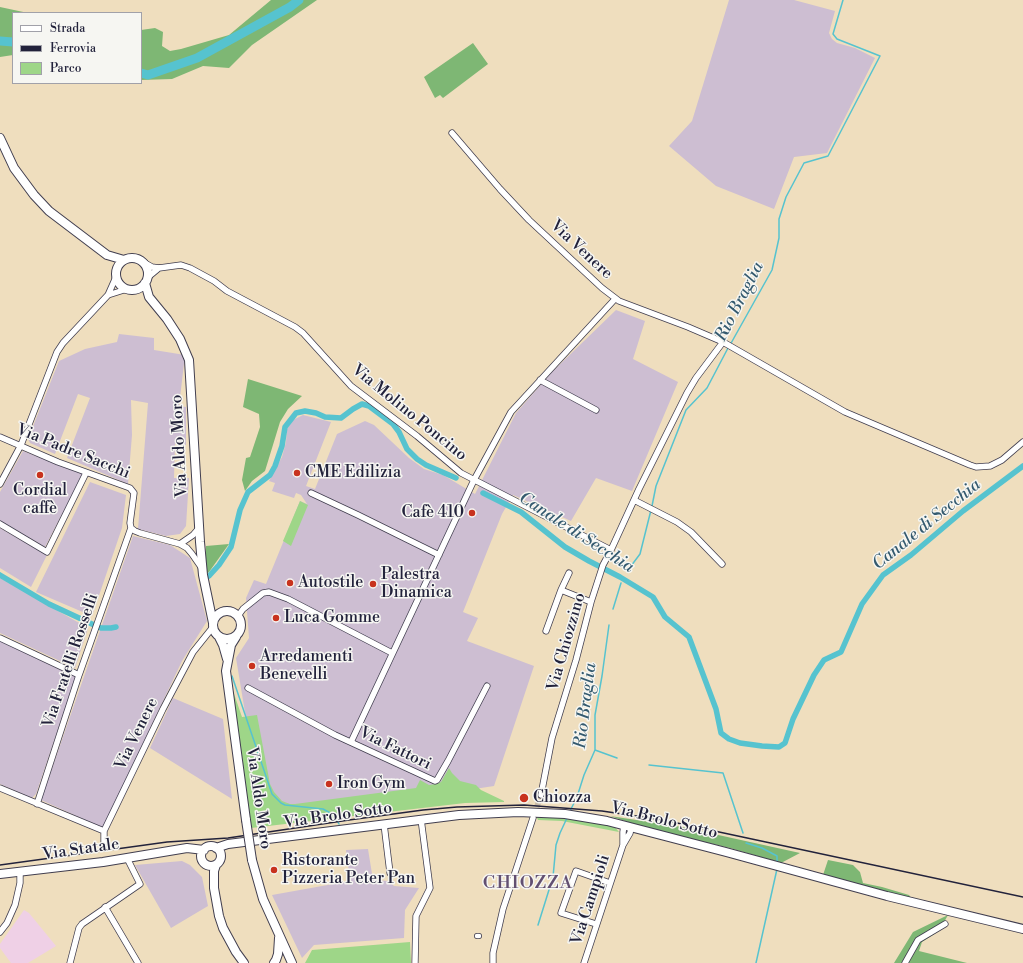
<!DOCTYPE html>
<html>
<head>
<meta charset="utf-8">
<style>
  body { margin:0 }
  #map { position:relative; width:1023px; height:963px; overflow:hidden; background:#efdebe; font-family:"Libre Bodoni",serif }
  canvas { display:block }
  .legend { position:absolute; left:12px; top:12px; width:130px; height:72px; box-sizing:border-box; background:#f6f6f2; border:1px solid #a1a1a9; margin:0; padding:5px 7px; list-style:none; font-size:12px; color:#22223b }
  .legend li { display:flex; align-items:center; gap:8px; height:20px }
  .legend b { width:20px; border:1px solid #a1a1a9 }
</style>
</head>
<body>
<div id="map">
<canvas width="1023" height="963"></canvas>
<ul class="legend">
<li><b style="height:5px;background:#fff"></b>Strada</li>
<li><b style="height:5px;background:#22223b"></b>Ferrovia</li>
<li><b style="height:11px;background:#9ed688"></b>Parco</li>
</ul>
</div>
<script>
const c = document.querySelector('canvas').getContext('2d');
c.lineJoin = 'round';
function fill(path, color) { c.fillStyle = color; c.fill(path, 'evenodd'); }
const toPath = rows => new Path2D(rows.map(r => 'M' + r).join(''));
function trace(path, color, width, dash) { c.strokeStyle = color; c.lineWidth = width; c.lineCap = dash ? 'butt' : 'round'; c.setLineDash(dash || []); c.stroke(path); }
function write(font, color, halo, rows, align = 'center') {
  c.font = font + ' "Libre Bodoni",serif'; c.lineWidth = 3; c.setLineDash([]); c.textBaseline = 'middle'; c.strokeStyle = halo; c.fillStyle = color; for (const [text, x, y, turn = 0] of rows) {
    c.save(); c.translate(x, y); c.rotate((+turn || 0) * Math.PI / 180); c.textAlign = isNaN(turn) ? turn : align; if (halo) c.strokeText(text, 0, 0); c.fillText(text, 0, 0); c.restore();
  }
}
fill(toPath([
  [24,910,29,913,56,946,28,963,11,963,0,948,0,944]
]), '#efd0e6');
fill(toPath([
  [729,0,794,0,835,11,829,33,832,39,837,43,855,48,875,58,827,153,794,157,774,209,716,186,669,146,692,121],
  [616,310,645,321,633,359,678,382,632,491,596,478,571,521,513,495,502,514,463,612,478,618,467,641,534,666,494,786,263,821,236,658,249,638,246,598,254,580,266,584,300,501,307,504,301,495,296,493,294,498,272,491,275,483,269,481,282,457,286,442,287,429,293,420,303,415,331,422,306,486,315,489,337,434,365,421,374,425,409,458,424,469,443,475,475,494,516,413,552,372],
  [119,334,154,338,154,350,185,355,179,406,186,407,186,445,175,444,174,478,189,478,186,526,180,534,166,536,138,529,148,403,131,400,132,435,128,484,67,458,90,398,78,394,55,454,30,443,28,439,59,361,85,349,117,342],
  [23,451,83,474,45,547,0,521,0,492],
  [90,482,126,495,122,528,92,616,36,592],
  [0,528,47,555,31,587,0,568],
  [133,536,170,545,190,558,207,621,182,661,103,828,41,800],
  [0,578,88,628,75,668,0,633],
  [0,641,76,677,36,794,32,798,0,784],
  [173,698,223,719,232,799,150,748],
  [368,849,373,880,389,881,394,886,419,888,405,910,404,938,314,945,302,958,272,895,350,881,346,850],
  [182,861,190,865,202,877,208,906,171,928,135,865]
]), '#cdbed2');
fill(toPath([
  [300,501,308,505,291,546,283,541],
  [231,685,242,717,257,715,270,784,274,792,282,801,290,804,295,804,416,788,420,780,429,785,436,784,441,782,449,768,452,773,460,781,476,785,481,790,504,801,504,802,465,803,251,828],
  [536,816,571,816,614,826,619,832,562,821,538,820],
  [410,942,411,963,305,963,312,950]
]), '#9ed688');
fill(toPath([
  [271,0,317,0,252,45,229,68,203,66,172,79,141,80,141,30,155,28,163,32,162,46,170,51,181,49,229,35],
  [0,7,28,13,13,13,13,55,0,57],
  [473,43,488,64,443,98,440,95,435,98,424,77],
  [248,379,302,396,288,409,280,422,265,471,252,481,245,491,242,480,246,458,250,457,260,427,259,414,243,407],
  [229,544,209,572,206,574,206,546],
  [610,816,682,827,800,853,781,863,730,848,646,828],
  [828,860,853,865,860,872,863,883,882,887,909,895,912,899,823,875],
  [948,915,939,931,922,942,919,951,967,963,894,963,913,932]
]), '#7eb774');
trace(toPath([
  [730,345,772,270,779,238,779,219,786,197,804,163,828,156,880,56,837,39,833,34,843,0],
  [652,506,656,486,686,410,707,388,728,348],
  [631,566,640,554,651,510],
  [613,609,621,583],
  [232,676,272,794,281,803,285,805,323,809,334,815,339,824],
  [595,750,617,758],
  [649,765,723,773,743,833],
  [570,811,577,797,584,775,595,750,595,715,602,676,609,625],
  [746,843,762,848,777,856,777,861],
  [538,925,553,877,556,845,560,833,567,818],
  [756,963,777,869]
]), '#56c3cf', 1.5);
trace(toPath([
  [483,493,521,512,565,547,589,561,620,577,653,597,665,617,689,637,716,709,721,733,729,739,740,743,762,746,779,747,785,743,793,719,814,675,824,660,841,652,862,604,883,575,911,555,963,511,1023,466],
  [0,575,49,604,92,624,101,628,111,628,116,627],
  [209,576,219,565,231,547,240,510,248,492,270,475,275,466,282,446,285,427,296,413,305,411,316,413,325,417,341,418,353,409,362,404,369,406,393,424,399,432,407,449,417,459,426,465,456,478]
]), '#56c3cf', 5.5);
trace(toPath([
  [0,41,13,42],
  [141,73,148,75,197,58,290,7,299,0]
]), '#56c3cf', 9);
trace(toPath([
  [534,815,541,795]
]), '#c6b8a4', 5.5, [5.5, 3]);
const pedestrian = toPath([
  [477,936,479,936]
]);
const minor = toPath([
  [452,133,500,189,529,220,602,288,619,301,688,327,723,342,845,412,970,465,976,467,990,466,1002,460,1023,442],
  [143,262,152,267,159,268,181,265,190,268,214,281,227,291,295,327,303,333,351,386,417,436,461,473,611,550],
  [147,278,159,268],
  [108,295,127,289],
  [540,380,596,410],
  [0,437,58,462,130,488,134,493,130,523,131,528,79,675,37,804],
  [0,484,21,445,57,352,63,343,108,295,116,277],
  [311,493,358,515,439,555],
  [634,500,677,522,691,532,722,564],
  [0,524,47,552,86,473],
  [131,528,135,531,140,533,180,544,187,548,192,554,201,567],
  [180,544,193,535,199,528],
  [561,590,569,573],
  [238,616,243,609,263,593,269,592,288,599,392,653],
  [546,631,561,590,591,602],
  [0,638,79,675],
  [248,688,335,735,435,781,437,780,448,761,487,686],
  [351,742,474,480,511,412,615,299],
  [0,788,104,831],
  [541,795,552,738,576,660,591,602,603,565,611,550,639,489,687,393,696,378,723,342],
  [384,824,390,873],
  [624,826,623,832,623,845,630,833,631,828],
  [104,847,104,831,163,709,193,652,213,627],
  [105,907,138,963],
  [596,924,561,913,576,871,610,883],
  [0,932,7,923,15,905,20,883,20,872],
  [70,963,79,928,82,924,140,884,127,858],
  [415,963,416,916,430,888,421,819],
  [493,963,493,953,503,909,533,818],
  [584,963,623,845],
  [905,963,918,940,945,924]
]);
const secondary = toPath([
  [0,138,14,168,34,195,49,211,107,255,124,260],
  '116 274a16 16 0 1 1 32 0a16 16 0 1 1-32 0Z',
  [145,283,149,297,167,319,180,339,189,360,200,542,203,575,213,623],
  '213 625a14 14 0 1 1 28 0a14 14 0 1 1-28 0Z',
  [219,637,223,645,227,659],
  [236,637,231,645,226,671,246,820],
  '201 856a10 10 0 1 1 20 0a10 10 0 1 1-20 0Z',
  [216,848,228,844,459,815,518,812,565,814,607,821,726,852,887,896,1023,929],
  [252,860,263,899,292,963],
  [216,865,214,871,214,888,219,916,223,928,236,952,244,963],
  [0,874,103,862,187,848,204,850],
  [274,963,276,960,278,954,279,938]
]);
trace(pedestrian, '#413e4f', 6);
trace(minor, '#413e4f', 7);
trace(secondary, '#413e4f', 10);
trace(pedestrian, '#fff', 4.5);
trace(minor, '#fff', 5.5);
trace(secondary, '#fff', 8);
trace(toPath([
  [0,865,167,842,228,838,349,820,423,810,457,807,524,805,602,811,663,820,1023,897]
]), '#22223b', 1.5);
const secondaryBridge = toPath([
  [246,820,252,860]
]);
trace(secondaryBridge, '#413e4f', 10, []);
trace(secondaryBridge, '#fff', 8);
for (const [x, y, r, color] of [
  [297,473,4,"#c8321e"],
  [40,475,4,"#c8321e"],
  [472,513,4,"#c8321e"],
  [290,583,4,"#c8321e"],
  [373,584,4,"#c8321e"],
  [276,618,4,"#c8321e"],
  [252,666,4,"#c8321e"],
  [329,784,4,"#c8321e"],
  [524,798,5,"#c8321e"],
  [274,870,4,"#c8321e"]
]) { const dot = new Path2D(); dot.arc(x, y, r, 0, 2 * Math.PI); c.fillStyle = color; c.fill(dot); trace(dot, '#f6f6f2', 1.5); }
write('16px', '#22223b', '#f6f6f2', [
  ["Via Venere",581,250,43],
  ["Via Molino Poncino",409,413,39],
  ["Via Aldo Moro",180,446,-93],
  ["Via Padre Sacchi",73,452,22],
  ["Via Chiozzino",567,642,-74],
  ["Via Fratelli Rosselli",71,661,-71],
  ["Via Venere",137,734,-64],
  ["Via Fattori",395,749,26],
  ["Via Aldo Moro",258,798,82],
  ["Via Brolo Sotto",338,816,-8],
  ["Via Brolo Sotto",664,821,14],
  ["Via Statale",81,850,-8],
  ["Via Campioli",591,900,-72]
]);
write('16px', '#22223b', '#f6f6f2', [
  ["CME Edilizia",305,473],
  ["Cordial",40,491,"center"],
  ["caffè",40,509,"center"],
  ["Cafè 410",464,513,"right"],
  ["Palestra",381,575],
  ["Dinamica",381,593],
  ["Autostile",298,583],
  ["Luca Gomme",284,618],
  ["Arredamenti",260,657],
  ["Benevelli",260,675],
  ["Iron Gym",337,784],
  ["Chiozza",533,798],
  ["Ristorante",282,861],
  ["Pizzeria Peter Pan",282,879]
], 'left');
write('italic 17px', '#345a6f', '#f6f6f2', [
  ["Rio Braglia",740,302,-63],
  ["Canale di Secchia",927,525,-39],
  ["Canale di Secchia",576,533,33],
  ["Rio Braglia",586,706,-83]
]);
c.letterSpacing = '1px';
write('18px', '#624f71', '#f6f6f2', [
  ["CHIOZZA",528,884]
]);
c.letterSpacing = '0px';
</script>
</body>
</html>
